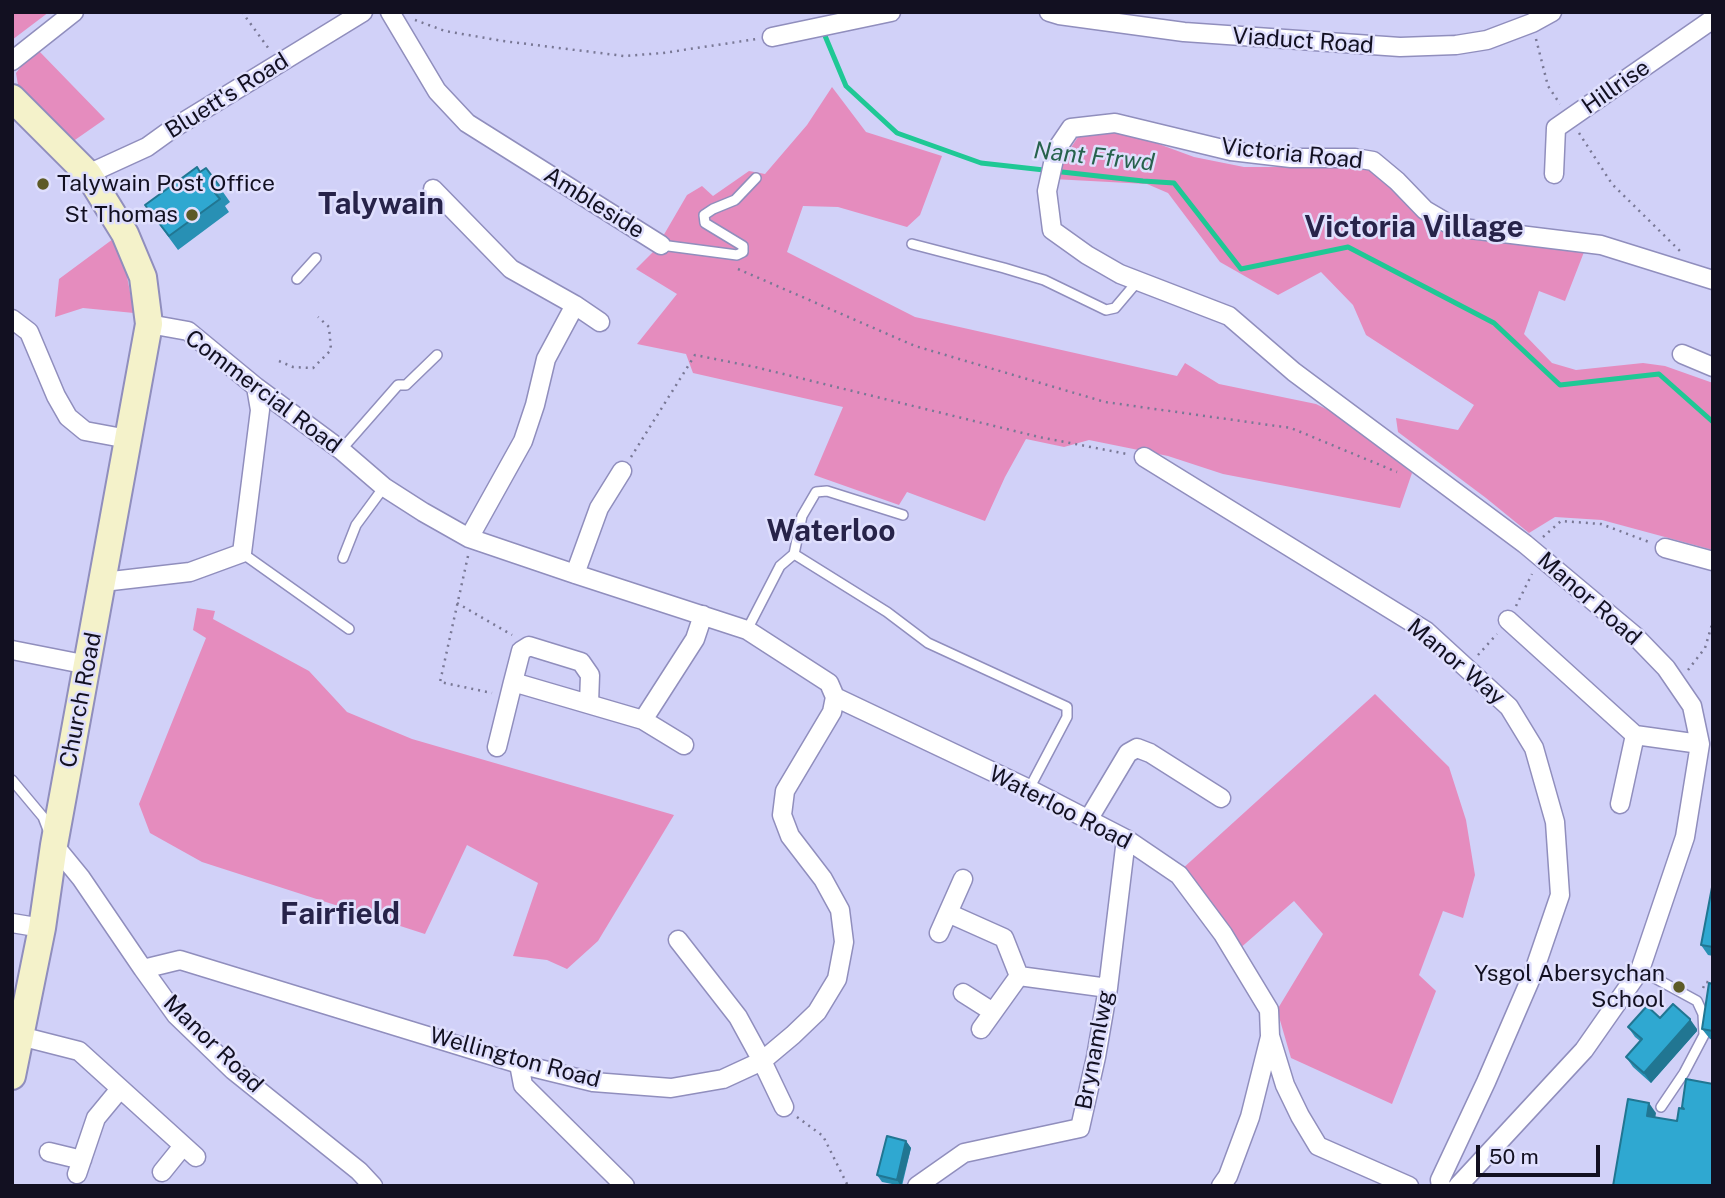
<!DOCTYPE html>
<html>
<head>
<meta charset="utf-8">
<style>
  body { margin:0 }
  #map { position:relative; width:1725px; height:1198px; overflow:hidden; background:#d1d1f8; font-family:"Public Sans",sans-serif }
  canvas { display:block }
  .frame { position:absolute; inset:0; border:14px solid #121021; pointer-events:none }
  .scale { position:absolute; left:1476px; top:1145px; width:124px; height:32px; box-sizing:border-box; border:4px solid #121021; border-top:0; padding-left:9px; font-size:21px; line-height:24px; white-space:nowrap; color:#121021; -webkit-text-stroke:5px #dfdffd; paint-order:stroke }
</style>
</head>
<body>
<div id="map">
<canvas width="1725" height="1198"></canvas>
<div class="frame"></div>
<div class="scale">50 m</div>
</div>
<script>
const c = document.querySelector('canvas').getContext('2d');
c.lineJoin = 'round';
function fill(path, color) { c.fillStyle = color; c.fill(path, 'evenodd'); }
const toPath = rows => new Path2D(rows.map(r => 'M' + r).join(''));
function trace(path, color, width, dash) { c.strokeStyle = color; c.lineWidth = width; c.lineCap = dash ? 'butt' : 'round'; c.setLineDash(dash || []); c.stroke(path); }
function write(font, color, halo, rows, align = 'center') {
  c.font = font + ' "Public Sans",sans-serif'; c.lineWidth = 5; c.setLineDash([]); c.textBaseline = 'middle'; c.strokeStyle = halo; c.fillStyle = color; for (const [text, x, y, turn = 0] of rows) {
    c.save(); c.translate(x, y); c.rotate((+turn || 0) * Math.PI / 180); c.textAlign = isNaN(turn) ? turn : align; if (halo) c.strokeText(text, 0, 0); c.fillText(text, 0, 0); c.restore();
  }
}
fill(toPath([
  [13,12,49,12,12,40],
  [39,51,105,119,72,142,18,85,16,73,23,64],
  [832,87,866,132,942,156,920,215,907,227,838,207,803,206,787,252,915,317,1177,376,1185,363,1219,384,1316,404,1345,418,1412,473,1400,508,1223,474,1168,456,1089,440,1064,447,1026,439,1005,477,985,521,907,492,899,505,814,475,843,407,693,373,686,354,637,344,677,294,636,269,655,250,687,195,702,186,713,196,749,171,765,174,807,125],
  [1098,129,1137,136,1194,157,1244,167,1358,167,1379,172,1419,211,1461,237,1584,252,1565,301,1539,291,1524,334,1552,363,1576,370,1643,363,1665,366,1713,383,1713,550,1602,520,1555,517,1529,533,1486,498,1398,432,1396,418,1458,430,1474,405,1366,335,1353,305,1321,272,1278,295,1220,262,1168,193,1147,184,1053,179,1062,161,1078,137],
  [113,239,125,266,134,313,83,308,55,317,59,279],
  [197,608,215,611,213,619,309,671,347,712,412,739,674,815,598,941,567,969,547,960,513,956,538,883,467,845,425,934,202,862,150,833,139,804,206,638,193,630],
  [1375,694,1449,767,1466,820,1475,875,1463,918,1443,911,1419,975,1436,991,1392,1104,1291,1058,1277,1010,1323,934,1294,901,1238,950,1181,870]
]), '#e58cbe');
trace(toPath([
  [823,31,846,86,897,133,981,163,1143,181,1174,183,1241,269,1348,247,1494,323,1560,385,1659,374,1713,422]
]), '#1fc895', 5);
const service = toPath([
  [912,244,1004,268,1044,280,1106,310,1115,308,1137,282],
  [661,245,737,255,743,252,743,246,705,223,704,215,713,209,735,200,756,178],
  [297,279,316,258],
  [341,450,398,385,406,385,437,355],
  [242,553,349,629],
  [794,554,802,516,816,492,827,491,903,515],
  [343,558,356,525,384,487],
  [747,630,780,566,794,554,887,612,928,643,1067,707,1067,717,1029,789],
  [12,780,43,817,48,830],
  [1640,970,1697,1001,1703,1014,1704,1035,1684,1073,1661,1107]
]);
const minor = toPath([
  [390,12,437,91,467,123,661,245],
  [1049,12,1059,15,1184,32,1400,47,1456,45,1487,40,1532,23,1552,12],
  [772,37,891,12],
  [12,61,74,12],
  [88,174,147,147,172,129,363,12],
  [1554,174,1556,128,1713,19],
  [433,189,511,269,575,305,600,322],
  [12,319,29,332,56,396,68,417,85,431,128,439],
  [149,324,188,331,256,387,341,450,384,487,423,512,469,538,575,574,747,630,829,683,835,697,1029,789,1126,839,1179,875,1223,934,1269,1010,1270,1036,1285,1085,1300,1116,1318,1146,1409,1186],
  [1682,354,1713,367],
  [1144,457,1426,631,1509,707,1534,748,1555,822,1560,895,1534,971,1486,1082,1440,1180,1441,1186],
  [469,538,523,441,535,405,546,359,575,305],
  [1665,548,1713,561],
  [575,574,599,508,622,471],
  [103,582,190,572,242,553,260,410,256,387],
  [1508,620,1635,735,1700,744],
  [12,650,88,665],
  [513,682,521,651,529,646,581,662,590,675,589,704],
  [643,720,684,745],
  [497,747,513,682,643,720,695,639,703,615],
  [1620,804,1635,735],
  [1088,820,1128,753,1137,748,1150,753,1221,798],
  [54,845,81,878,143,969,176,1015,233,1070,359,1171,373,1186],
  [948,913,1004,938,1019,976],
  [12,923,42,928],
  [939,933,963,879],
  [678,940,738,1017,762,1061,784,1107],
  [143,969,180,960,519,1064,593,1082,671,1088,723,1079,762,1061,793,1035,817,1012,837,979,844,942,840,910,823,879,790,836,782,815,785,791,832,712,835,697],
  [1019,976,1108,988],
  [963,993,993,1012],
  [981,1029,1019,976],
  [20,1036,79,1051,196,1157],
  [519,1064,523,1085,625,1186],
  [49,1152,82,1160],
  [162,1172,183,1146],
  [77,1174,96,1118,120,1089],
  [917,1186,964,1153,1080,1128,1096,1057,1108,988,1126,839],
  [1221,1186,1228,1176,1250,1117,1270,1037],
  [1458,1186,1584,1050,1640,970,1685,837,1700,744,1692,706,1666,668,1635,636,1525,544,1294,372,1229,316,1120,274,1087,255,1052,230,1047,191,1056,150,1071,128,1115,123,1231,151,1291,158,1355,158,1373,161,1397,181,1425,210,1454,227,1601,245,1713,280]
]);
const secondary = toPath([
  [12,98,88,174,125,234,143,277,149,324,54,845,42,928,12,1076]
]);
trace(service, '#908ebd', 12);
trace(minor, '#908ebd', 21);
trace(secondary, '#908ebd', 30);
trace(toPath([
  [242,12,269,49],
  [415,20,445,31,503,41,624,56,663,53,757,39],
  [1536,39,1548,86,1560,104],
  [1579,133,1612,184,1681,252],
  [738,269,915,346,1105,402,1291,428,1397,472],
  [279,361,293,367,313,368,331,350,329,327,318,317],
  [631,457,695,355,755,367,1039,437,1127,454],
  [1543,537,1561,521,1601,524,1649,542],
  [468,556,440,682,492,693],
  [457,603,512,635],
  [1516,606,1532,574],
  [1478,655,1497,634],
  [1688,670,1705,648,1713,621],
  [1703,988,1706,982,1713,983],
  [797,1117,823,1136,848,1186]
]), '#797895', 2.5, [2, 5]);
trace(service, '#fff', 9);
trace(minor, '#fff', 18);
trace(secondary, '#f4f2ca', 26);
fill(toPath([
  [206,168,230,202,225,206,229,212,178,250,145,205],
  [1713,882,1713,956,1708,955,1701,945],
  [1713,984,1713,1040,1710,1039,1702,1029],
  [1660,1018,1697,1029,1697,1031,1651,1083,1633,1067,1626,1057,1640,1041,1635,1037,1628,1027],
  [906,1141,911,1148,902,1186,882,1182,877,1175]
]), '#2890b4');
fill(toPath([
  [1690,1019,1697,1029,1697,1031,1651,1083,1644,1073],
  [1649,1103,1656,1113,1654,1126,1647,1116],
  [906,1141,911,1148,901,1186,897,1180]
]), '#217692');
const building = toPath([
  [197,167,200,172,206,168,221,188,215,193,220,199,169,236,145,205,197,167],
  [1713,882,1713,947,1701,945,1713,882],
  [1709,983,1713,984,1713,1031,1702,1029,1709,983],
  [1673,1004,1690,1019,1690,1021,1644,1073,1626,1057,1642,1039,1628,1027,1647,1006,1660,1018,1673,1004],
  [1686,1079,1713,1084,1713,1186,1613,1186,1628,1099,1649,1103,1647,1116,1677,1121,1679,1108,1684,1109,1682,1107,1686,1079],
  [887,1136,906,1141,897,1180,877,1175,887,1136]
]);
fill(building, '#2fa8d1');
trace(building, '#217692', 2);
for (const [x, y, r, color] of [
  [43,184,7,"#5d5a27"],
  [192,215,7,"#5d5a27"],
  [1679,987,7,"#5d5a27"]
]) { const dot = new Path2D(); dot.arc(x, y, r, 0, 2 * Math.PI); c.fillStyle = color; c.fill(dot); trace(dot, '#dfdffd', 2.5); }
write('23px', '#121021', '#dfdffd', [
  ["Viaduct Road",1303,41,4],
  ["Hillrise",1616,87,-35],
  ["Bluett's Road",227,96,-32],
  ["Victoria Road",1292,154,6],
  ["Ambleside",594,203,32],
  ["Commercial Road",263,392,37],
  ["Manor Road",1589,599,41],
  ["Manor Way",1456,662,40],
  ["Church Road",81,700,-79],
  ["Waterloo Road",1060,808,27],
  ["Manor Road",213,1044,44],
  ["Brynamlwg",1095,1050,-79],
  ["Wellington Road",515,1058,15]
]);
write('23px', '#121021', '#dfdffd', [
  ["Talywain Post Office",57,184,"left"],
  ["St Thomas",178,215],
  ["Ysgol Abersychan",1665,974],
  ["School",1665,1000]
], 'right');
write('italic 24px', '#27624c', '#dfdffd', [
  ["Nant Ffrwd",1094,157,6]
]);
write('bold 30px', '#272349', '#dfdffd', [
  ["Talywain",381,205],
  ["Victoria Village",1414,228],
  ["Waterloo",831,532],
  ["Fairfield",340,915]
]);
</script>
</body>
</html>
